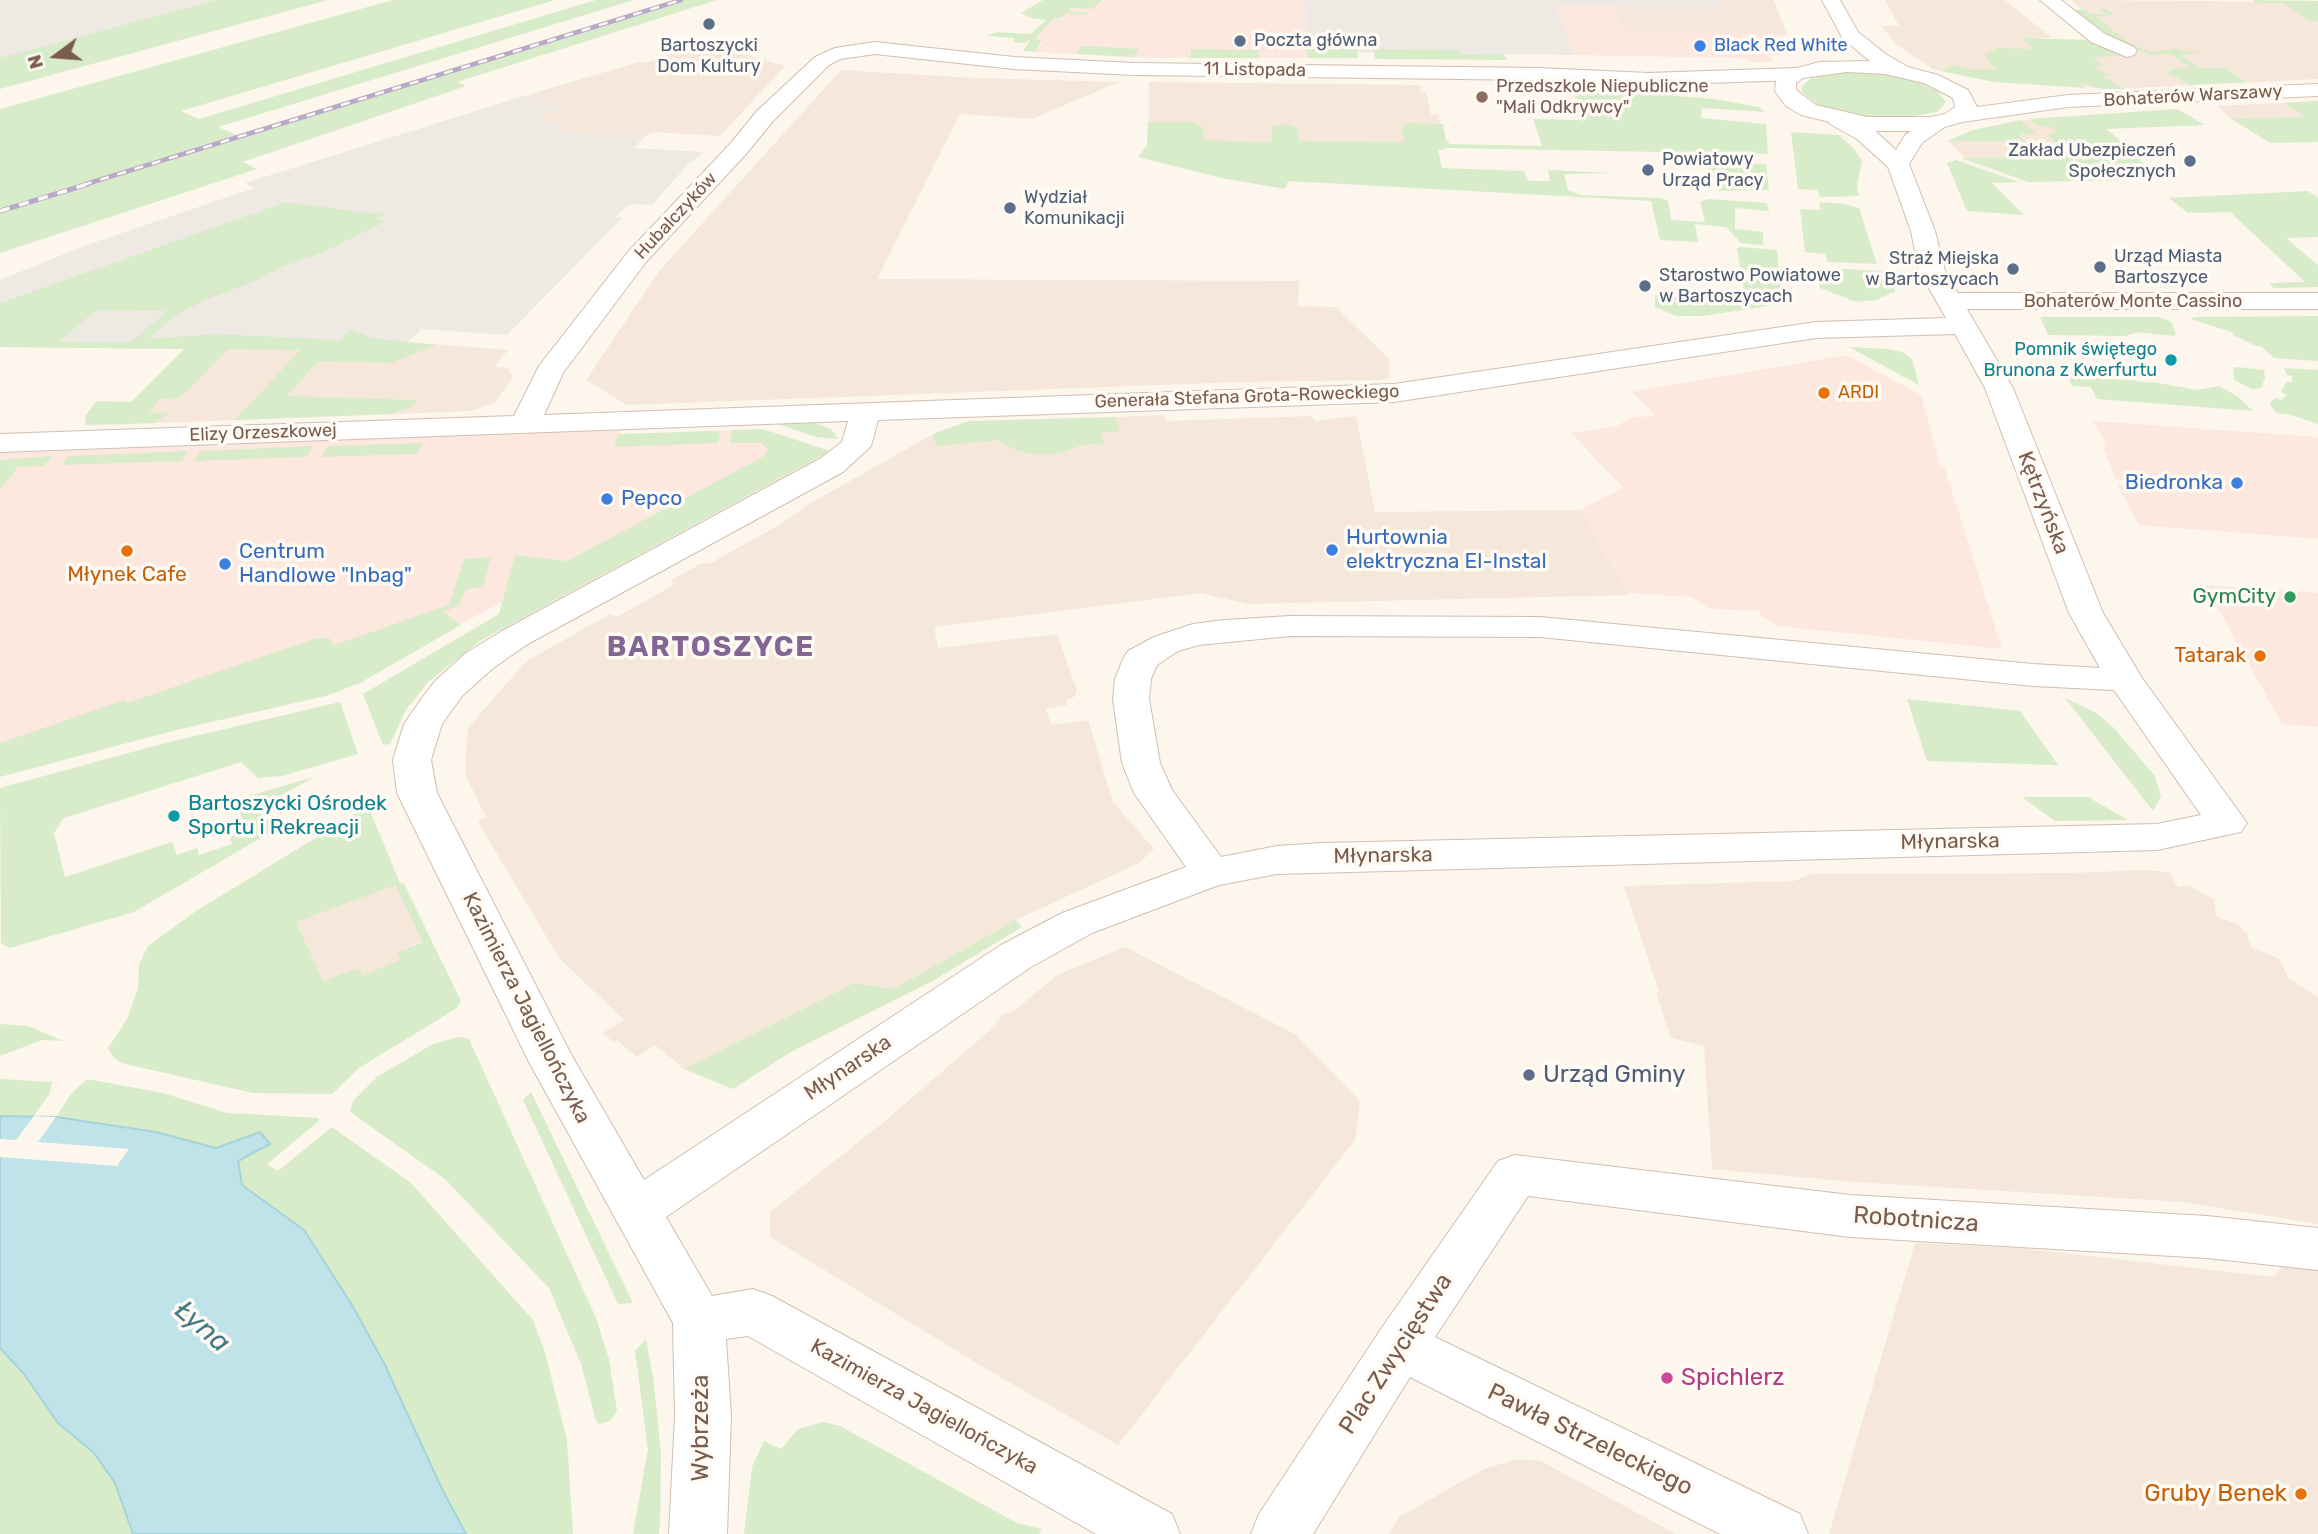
<!DOCTYPE html>
<html>
<head>
<meta charset="utf-8">
<style>
  body { margin:0 }
  #map { position:relative; width:2318px; height:1534px; overflow:hidden; background:#fdf6ec; font-family:Rubik,sans-serif }
  canvas { display:block }
  .north { position:absolute; left:21px; top:21px; width:70px; height:70px; -webkit-text-stroke:5px #fffaf3; paint-order:stroke; rotate:254deg; font-size:19px; font-weight:700; line-height:28px; text-align:center; color:#7a5c4d }
  .north::after { content:''; display:block; margin:auto; width:24px; height:32px; background:#7a5c4d; clip-path:polygon(50% 0,100% 100%,50% 72%,0 100%) }
</style>
</head>
<body>
<div id="map">
<canvas width="2318" height="1534"></canvas>
<div class="north">N</div>
</div>
<script>
const c = document.querySelector('canvas').getContext('2d');
c.lineJoin = 'round';
function fill(path, color) { c.fillStyle = color; c.fill(path, 'evenodd'); }
const toPath = rows => new Path2D(rows.map(r => 'M' + r).join(''));
function trace(path, color, width, dash) { c.strokeStyle = color; c.lineWidth = width; c.lineCap = dash ? 'butt' : 'round'; c.setLineDash(dash || []); c.stroke(path); }
function write(font, color, halo, rows, align = 'center') {
  c.font = font + ' Rubik,sans-serif'; c.lineWidth = 7; c.setLineDash([]); c.textBaseline = 'middle'; c.strokeStyle = halo; c.fillStyle = color; for (const [text, x, y, turn = 0] of rows) {
    c.save(); c.translate(x, y); c.rotate((+turn || 0) * Math.PI / 180); c.textAlign = isNaN(turn) ? turn : align; if (halo) c.strokeText(text, 0, 0); c.fillText(text, 0, 0); c.restore();
  }
}
fill(toPath([
  [1721,0,1774,0,1787,35,1625,31,1611,6,1724,9],
  [1885,0,2005,0,2052,38,2023,38,2034,48,2116,53,2139,49,2119,39,2071,0,2318,2,2318,79,2115,89,1993,82,1933,69,1897,45,1881,26,1899,26],
  [696,45,713,45,785,66,720,136,652,132,643,138,573,133,540,119,560,108,527,95,639,62,645,63],
  [841,70,975,78,1119,82,1032,119,960,114,877,279,1299,281,1298,306,1336,307,1389,359,1389,378,1381,380,1241,382,627,405,586,380,660,270],
  [1149,82,1420,85,1421,92,1426,92,1431,115,1438,115,1445,150,1169,146,1149,135],
  [2318,101,2318,139,2268,142,2227,116,2218,106],
  [2021,120,2056,120,2113,165,1966,159,1948,141],
  [407,342,508,350,494,367,510,368,509,372,514,376,494,403,471,411,107,425,189,349],
  [1164,415,1167,421,1311,416,1315,421,1356,416,1375,512,1580,510,1629,595,1248,604,1200,593,934,627,938,648,1057,634,1077,691,1074,697,1066,700,1067,705,1046,709,1051,725,1088,720,1113,802,1154,849,1139,863,1016,920,893,989,854,983,684,1069,655,1045,637,1057,617,1040,613,1042,603,1033,624,1020,559,958,481,827,478,821,486,817,467,778,465,769,468,728,521,667,530,659,610,614,617,617,675,584,670,581,700,564,711,563,779,525,809,504,933,434,1115,417],
  [377,831,395,885,423,941,402,950,437,1013,155,953],
  [2144,870,2169,872,2178,887,2188,885,2214,899,2216,916,2239,925,2247,934,2251,947,2280,959,2288,978,2318,997,2318,1224,2183,1202,1855,1182,1712,1169,1704,1046,1671,1038,1656,993,1659,992,1624,886,1794,881,1811,874,2072,873],
  [1125,947,1295,1034,1360,1101,1355,1140,1118,1445,988,1370,770,1237,770,1212,885,1121,997,1024,995,1022,1007,1012,1010,1014,1057,975],
  [1915,1243,2019,1248,2274,1277,2285,1262,2318,1268,2318,1534,1829,1534],
  [1517,1459,1541,1461,1676,1534,1389,1534,1399,1517,1484,1469]
]), '#f5e8da');
fill(toPath([
  [1063,0,1305,0,1308,58,1157,58,1035,52,1042,43,1034,40,1053,18],
  [1554,4,1611,6,1625,31,1776,33,1788,55,1769,55,1773,62,1752,62,1742,58,1574,55],
  [1846,355,1921,395,1940,465,1945,469,2002,649,1777,626,1761,616,1759,611,1710,609,1691,597,1628,593,1580,510,1623,488,1571,433,1618,426,1627,419,1655,415,1632,392],
  [2093,421,2318,437,2318,539,2139,525,2117,485,2128,485,2126,481,2116,480,2104,449,2106,444],
  [763,429,777,455,403,655,0,764,0,453,619,430,619,434],
  [2205,585,2318,593,2318,727,2282,724]
]), '#fde8e0');
fill(toPath([
  [0,0,228,0,0,61],
  [1305,0,1721,0,1724,9,1555,4,1574,55,1307,52],
  [527,95,561,108,541,119,573,133,643,138,634,148,704,152,688,164,652,205,631,204,615,217,622,218,507,335,421,329,400,351,0,347,0,280,89,244,255,188,245,183]
]), '#efe9e4');
fill(toPath([
  [217,0,328,0,0,89,0,58],
  [393,0,555,0,181,111,199,119,596,0,634,0,218,127,236,135,673,0,717,0,457,82,466,86,243,162,257,169,0,253,0,109],
  [1043,0,1103,0,1092,9,1071,8,1068,11,1088,13,1086,15,1066,13,1061,18,1054,18,1035,39,1042,40,1035,52,1023,51,1030,40,1025,43,1013,42,1015,38,987,36,996,32,1031,34,1046,20,1031,18,1021,13],
  [2253,0,2318,1,2318,21,2311,21,2283,3,2257,3],
  [2082,9,2092,14,2107,14,2099,9,2107,9,2114,15,2095,16,2129,43,2150,52,2173,49,2196,52,2198,53,2180,55,2199,68,2225,68,2246,82,2191,85,2168,73,2172,69,2190,68,2171,54,2150,55,2116,41,2075,10],
  [2022,38,2087,40,2124,55,2093,58,2102,65,2094,67,2111,75,2101,76,2126,89,2102,89,2079,82,2085,88,1996,82,1941,71,1955,65,1969,69,1996,69,1984,55,1997,48,2034,49],
  [1082,46,1087,46,1139,49,1134,57,1076,54],
  [1191,49,1259,50,1259,58,1190,58],
  [1307,49,1357,49,1358,58,1308,58],
  [1373,49,1460,50,1461,54,1504,54,1507,60,1379,59,1375,58],
  [1850,71,1884,74,1915,80,1937,91,1946,102,1937,112,1898,119,1862,117,1830,109,1817,104,1803,93,1801,87,1811,78],
  [1570,87,1713,99,1759,107,1765,112,1702,108,1701,118,1766,124,1768,154,1448,148,1438,150,1442,168,1524,171,1529,181,1550,181,1548,170,1614,173,1564,174,1568,190,1580,195,1661,198,1668,201,1671,220,1705,222,1700,202,1708,199,1767,203,1769,211,1735,208,1735,229,1763,232,1763,245,1741,243,1726,227,1695,224,1698,242,1660,240,1651,201,1288,181,1285,189,1222,178,1138,157,1147,145,1148,122,1191,122,1203,127,1204,140,1259,142,1272,142,1272,126,1289,124,1297,128,1299,141,1404,142,1402,129,1407,123,1439,124,1443,124,1446,140,1450,144,1542,146,1533,119,1579,120,1574,107,1585,110,1591,106,1573,96],
  [2318,101,2318,142,2271,143,2232,119,2306,117,2283,103],
  [2177,109,2205,125,2106,129,2143,159,2139,160,2162,177,2129,179,2130,180,2028,182,1961,158,2086,157,2081,153,2067,153,2047,134,2058,133,2051,127,2039,126,2029,119],
  [2021,120,2036,134,2019,134,2024,141,1948,141,1973,130],
  [1791,132,1839,135,1853,148,1862,160,1857,187,1859,196,1820,197,1817,190,1798,189],
  [1956,160,2019,182,1992,183,2024,215,1967,211,1947,163],
  [1705,162,1766,164,1769,190,1718,191],
  [2308,191,2318,198,2318,237,2286,238,2318,265,2318,287,2274,288,2269,283,2305,282,2230,212,2188,213,2169,198],
  [286,202,368,213,386,213,376,219,387,221,321,253,279,268,258,280,203,301,174,316,149,339,216,334,340,340,351,329,371,338,436,345,391,363,319,361,286,396,417,400,411,407,391,414,235,420,300,350,228,349,180,398,159,399,149,413,170,413,153,423,86,425,85,416,97,401,131,402,184,349,0,347,0,303],
  [96,310,166,311,166,312,131,342,59,342],
  [1819,202,1845,204,1859,208,1877,264,1828,262,1825,254,1805,252,1800,209,1821,210],
  [1740,247,1777,250,1782,304,1702,316,1676,316,1655,307,1655,295,1679,296,1678,300,1749,304,1746,303,1737,248],
  [1830,268,1882,271,1890,275,1895,291,1876,300,1856,302,1820,288,1816,276,1832,276],
  [2318,316,2318,361,2274,358,2261,346,2256,346,2233,335,2234,333,2191,319,2194,317],
  [2040,317,2159,317,2171,322,2176,334,2173,336,2138,332,2125,336,2048,335],
  [1849,347,1887,349,1902,352,1912,359,1919,385],
  [2237,367,2264,370,2265,378,2261,388,2252,389,2234,380,2233,368],
  [2284,368,2318,370,2318,424,2288,414,2276,413,2271,406,2270,402,2276,398,2281,400,2287,395,2281,392,2286,382,2292,382,2292,376,2287,375],
  [2068,377,2132,380,2149,383,2153,382,2197,390,2219,386,2237,396,2253,411,2097,399,2091,387,2072,386],
  [1115,417,1119,431,1100,433,1104,443,1082,445,1057,454,1031,454,1013,449,999,440,936,446,933,434,968,421],
  [775,423,815,423,831,429,838,439,816,437],
  [763,429,830,451,480,641,428,682,406,710,390,744,383,745,363,694,499,614,515,555,567,561,764,456,768,449,761,443,729,443,732,430],
  [720,431,718,443,614,447,618,434],
  [423,443,417,454,322,457,328,446],
  [313,446,307,457,194,461,201,451],
  [188,451,182,461,61,465,68,456],
  [52,456,44,466,18,467,0,490,0,460],
  [491,557,483,586,466,590,458,606,443,612,461,625,360,683,326,696,176,730,0,777,0,743,124,700,127,703,317,638,329,638,334,645,449,605,464,559],
  [2065,698,2096,713,2113,727,2155,776,2161,796,2153,811],
  [1907,699,2020,711,2058,765,1927,761],
  [340,702,358,754,282,776,258,778,241,762,64,818,54,833,65,877,172,842,177,855,197,848,199,855,232,844,230,837,247,832,235,800,314,777,255,810,278,828,134,912,10,948,1,943,0,788,165,743],
  [2022,797,2088,797,2128,820,2055,821],
  [368,806,400,883,404,884,461,1001,457,1008,359,1068,332,1094,253,1093,121,1063,113,1057,108,1048,127,1019,138,989,139,965,148,946,196,911],
  [395,885,423,942,397,952,400,960,363,975,359,968,323,981,296,922],
  [1016,920,1022,927,929,983,791,1052,733,1089,684,1069,854,983,893,989],
  [0,1024,28,1026,63,1041,42,1040,0,1056],
  [458,1037,469,1039,596,1318,609,1359,617,1411,610,1421,599,1424,596,1421,581,1364,549,1288,445,1179,350,1112,353,1101,377,1077,433,1044],
  [0,1079,52,1082,50,1093,16,1141,0,1139],
  [87,1079,163,1093,227,1113,319,1118,319,1121,267,1164,278,1171,332,1127,411,1183,533,1320,545,1352,567,1440,573,1534,430,1534,246,1270,238,1161,269,1144,216,1148,56,1117,71,1094],
  [531,1092,633,1303,618,1304,523,1100],
  [0,1286,214,1534,0,1534],
  [646,1339,653,1377,661,1453,660,1525,659,1534,633,1534,648,1449,635,1351],
  [823,1422,840,1426,1017,1523,1042,1529,1039,1534,744,1534,752,1467,764,1441,781,1449,798,1429]
]), '#d8ecc9');
const water = toPath([
  [0,1116,56,1117,156,1132,216,1148,260,1132,270,1144,238,1161,242,1185,304,1230,352,1305,384,1363,441,1487,466,1534,133,1534,115,1483,94,1453,58,1423,24,1374,0,1348,0,1116]
]);
fill(water, '#bfe3e8');
trace(water, '#a5d3da', 2);
fill(toPath([
  [34,1116,56,1117,38,1142,129,1149,117,1166,0,1157,0,1139,16,1140]
]), '#fdf6ec');
const street = toPath([
  [2040,0,2061,0,2105,34,2134,47,2137,51,2134,55,2127,57,2091,42,2040,0],
  [875,42,1014,57,1134,63,1539,68,1648,73,1796,68,1803,70,1806,74,1803,78,1796,80,1648,85,1539,80,1134,75,1014,69,875,54,840,59,829,65,773,121,746,154,646,262,563,373,544,415,1394,384,1816,322,1946,318,1919,271,1911,231,1888,167,1857,139,1830,124,1827,119,1830,114,1846,114,1873,129,1896,150,1906,134,1939,116,1947,118,1950,123,1922,143,1909,164,1935,231,1945,271,1958,293,2318,293,2318,309,1967,309,2013,388,2103,613,2142,678,2247,823,2241,832,2157,850,1277,874,1219,885,1092,933,1031,967,666,1217,712,1296,753,1289,772,1296,1172,1514,1180,1534,1096,1534,748,1336,726,1339,731,1416,727,1534,669,1534,675,1416,673,1323,529,1062,397,793,393,760,404,724,422,698,436,680,466,653,502,631,821,458,842,442,848,421,0,452,0,434,514,416,539,366,628,252,730,144,757,111,815,57,835,48,875,42],
  [1955,334,1985,388,2069,613,2100,668,2033,664,1540,617,1290,616,1224,620,1193,624,1154,637,1128,651,1123,659,1115,679,1113,699,1122,763,1134,793,1186,867,1062,913,1001,945,644,1180,572,1056,437,793,431,760,442,724,462,696,492,669,526,645,843,472,871,446,878,420,1394,402,1816,338,1955,334],
  [1290,636,1540,637,2033,686,2114,690,2201,815,2157,824,1322,843,1277,846,1221,857,1172,790,1160,763,1149,699,1151,679,1157,665,1178,651,1199,645,1290,636],
  [1515,1155,1850,1195,2207,1216,2318,1228,2318,1270,2207,1258,1850,1237,1528,1196,1435,1337,1800,1514,1808,1534,1720,1534,1410,1377,1313,1534,1251,1534,1259,1514,1381,1329,1498,1161,1515,1155]
]);
const secondary = toPath([
  [1822,0,1840,0,1858,32,1887,55,1908,67,1938,75,1968,90,1977,107,2068,95,2318,84,2318,96,2068,107,1962,122,1931,131,1867,131,1801,115,1785,105,1775,91,1776,81,1789,70,1820,62,1870,61,1843,39,1822,0],
  [1847,72,1885,74,1924,83,1953,98,1955,107,1945,114,1931,117,1867,117,1816,105,1796,90,1796,83,1803,78,1847,72]
]);
trace(street, '#d1beb0', 2);
trace(secondary, '#d6c0b0', 2);
fill(street, '#fff');
fill(secondary, '#fff');
const railFar1 = toPath([
  [83,185,681,0]
]);
const rail = toPath([
  [0,211,88,184]
]);
trace(railFar1, '#b9a8c9', 4.5);
trace(rail, '#b9a8c9', 5);
trace(railFar1, '#fffaf3', 2.5, [9]);
trace(rail, '#fffaf3', 3.5, [10]);
for (const [x, y, r, color] of [
  [709,24,7,"#5c6f8a"],
  [1240,41,7,"#5c6f8a"],
  [1700,46,7,"#3f7fe0"],
  [1482,97,7,"#8d6e63"],
  [2190,161,7,"#5c6f8a"],
  [1648,170,7,"#5c6f8a"],
  [1010,208,7,"#5c6f8a"],
  [2100,267,7,"#5c6f8a"],
  [2013,269,7,"#5c6f8a"],
  [1645,286,7,"#5c6f8a"],
  [2171,360,7,"#0f9aa8"],
  [1824,393,7,"#e8710a"],
  [2237,483,7,"#3f7fe0"],
  [607,499,7,"#3f7fe0"],
  [1332,550,7,"#3f7fe0"],
  [127,551,7,"#e8710a"],
  [225,564,7,"#3f7fe0"],
  [2290,597,7,"#2e9e5b"],
  [2260,656,7,"#e8710a"],
  [174,816,7,"#0f9aa8"],
  [1529,1075,7,"#5c6f8a"],
  [1667,1378,7,"#d1479c"],
  [2301,1494,7,"#e8710a"]
]) { const dot = new Path2D(); dot.arc(x, y, r, 0, 2 * Math.PI); c.fillStyle = color; c.fill(dot); trace(dot, '#fffaf3', 2.5); }
write('18px', '#4e5e75', '#fffaf3', [
  ["Poczta główna",1254,41],
  ["Bartoszycki",709,46,"center"],
  ["Dom Kultury",709,67,"center"],
  ["Zakład Ubezpieczeń",2176,151,"right"],
  ["Społecznych",2176,172,"right"],
  ["Powiatowy",1662,160],
  ["Urząd Pracy",1662,181],
  ["Wydział",1024,198],
  ["Komunikacji",1024,219],
  ["Urząd Miasta",2114,257],
  ["Bartoszyce",2114,278],
  ["Straż Miejska",1999,259,"right"],
  ["w Bartoszycach",1999,280,"right"],
  ["Starostwo Powiatowe",1659,276],
  ["w Bartoszycach",1659,297]
], 'left');
write('18px', '#366cbe', '#fffaf3', [
  ["Black Red White",1714,46]
], 'left');
write('18px', '#7a5c4d', '#fffaf3', [
  ["11 Listopada",1255,70,1],
  ["Bohaterów Warszawy",2193,96,-3],
  ["Hubalczyków",676,216,-47],
  ["Bohaterów Monte Cassino",2133,302],
  ["Generała Stefana Grota-Roweckiego",1247,397,-2],
  ["Elizy Orzeszkowej",263,433,-2]
]);
write('18px', '#785e54', '#fffaf3', [
  ["Przedszkole Niepubliczne",1496,87],
  ["\"Mali Odkrywcy\"",1496,108]
], 'left');
write('18px', '#0d838f', '#fffaf3', [
  ["Pomnik świętego",2157,350],
  ["Brunona z Kwerfurtu",2157,371]
], 'right');
write('18px', '#c56008', '#fffaf3', [
  ["ARDI",1838,393]
], 'left');
write('21px', '#366cbe', '#fffaf3', [
  ["Biedronka",2223,483,"right"],
  ["Pepco",621,499],
  ["Hurtownia",1346,538],
  ["elektryczna El-Instal",1346,562],
  ["Centrum",239,552],
  ["Handlowe \"Inbag\"",239,576]
], 'left');
write('21px', '#7a5c4d', '#fffaf3', [
  ["Kętrzyńska",2043,503,69],
  ["Młynarska",1950,842,-1],
  ["Młynarska",1383,856,-1],
  ["Kazimierza Jagiellończyka",526,1008,63],
  ["Młynarska",848,1068,-34],
  ["Kazimierza Jagiellończyka",924,1407,29]
]);
write('21px', '#c56008', '#fffaf3', [
  ["Młynek Cafe",127,575],
  ["Tatarak",2246,656,"right"]
]);
write('21px', '#27864d', '#fffaf3', [
  ["GymCity",2276,597]
], 'right');
write('21px', '#0d838f', '#fffaf3', [
  ["Bartoszycki Ośrodek",188,804],
  ["Sportu i Rekreacji",188,828]
], 'left');
write('24px', '#4e5e75', '#fffaf3', [
  ["Urząd Gminy",1543,1075]
], 'left');
write('24px', '#7a5c4d', '#fffaf3', [
  ["Robotnicza",1916,1220,4],
  ["Plac Zwycięstwa",1396,1354,-57],
  ["Wybrzeża",701,1428,-90],
  ["Pawła Strzeleckiego",1590,1440,26]
]);
write('24px', '#b23c85', '#fffaf3', [
  ["Spichlerz",1681,1378]
], 'left');
write('24px', '#c56008', '#fffaf3', [
  ["Gruby Benek",2287,1494]
], 'right');
c.letterSpacing = '2px';
write('bold 28px', '#846695', '#fffaf3', [
  ["BARTOSZYCE",711,648]
]);
c.letterSpacing = '0px';
write('italic 28px', '#437c86', '#fffaf3', [
  ["Łyna",202,1327,41]
]);
</script>
</body>
</html>
